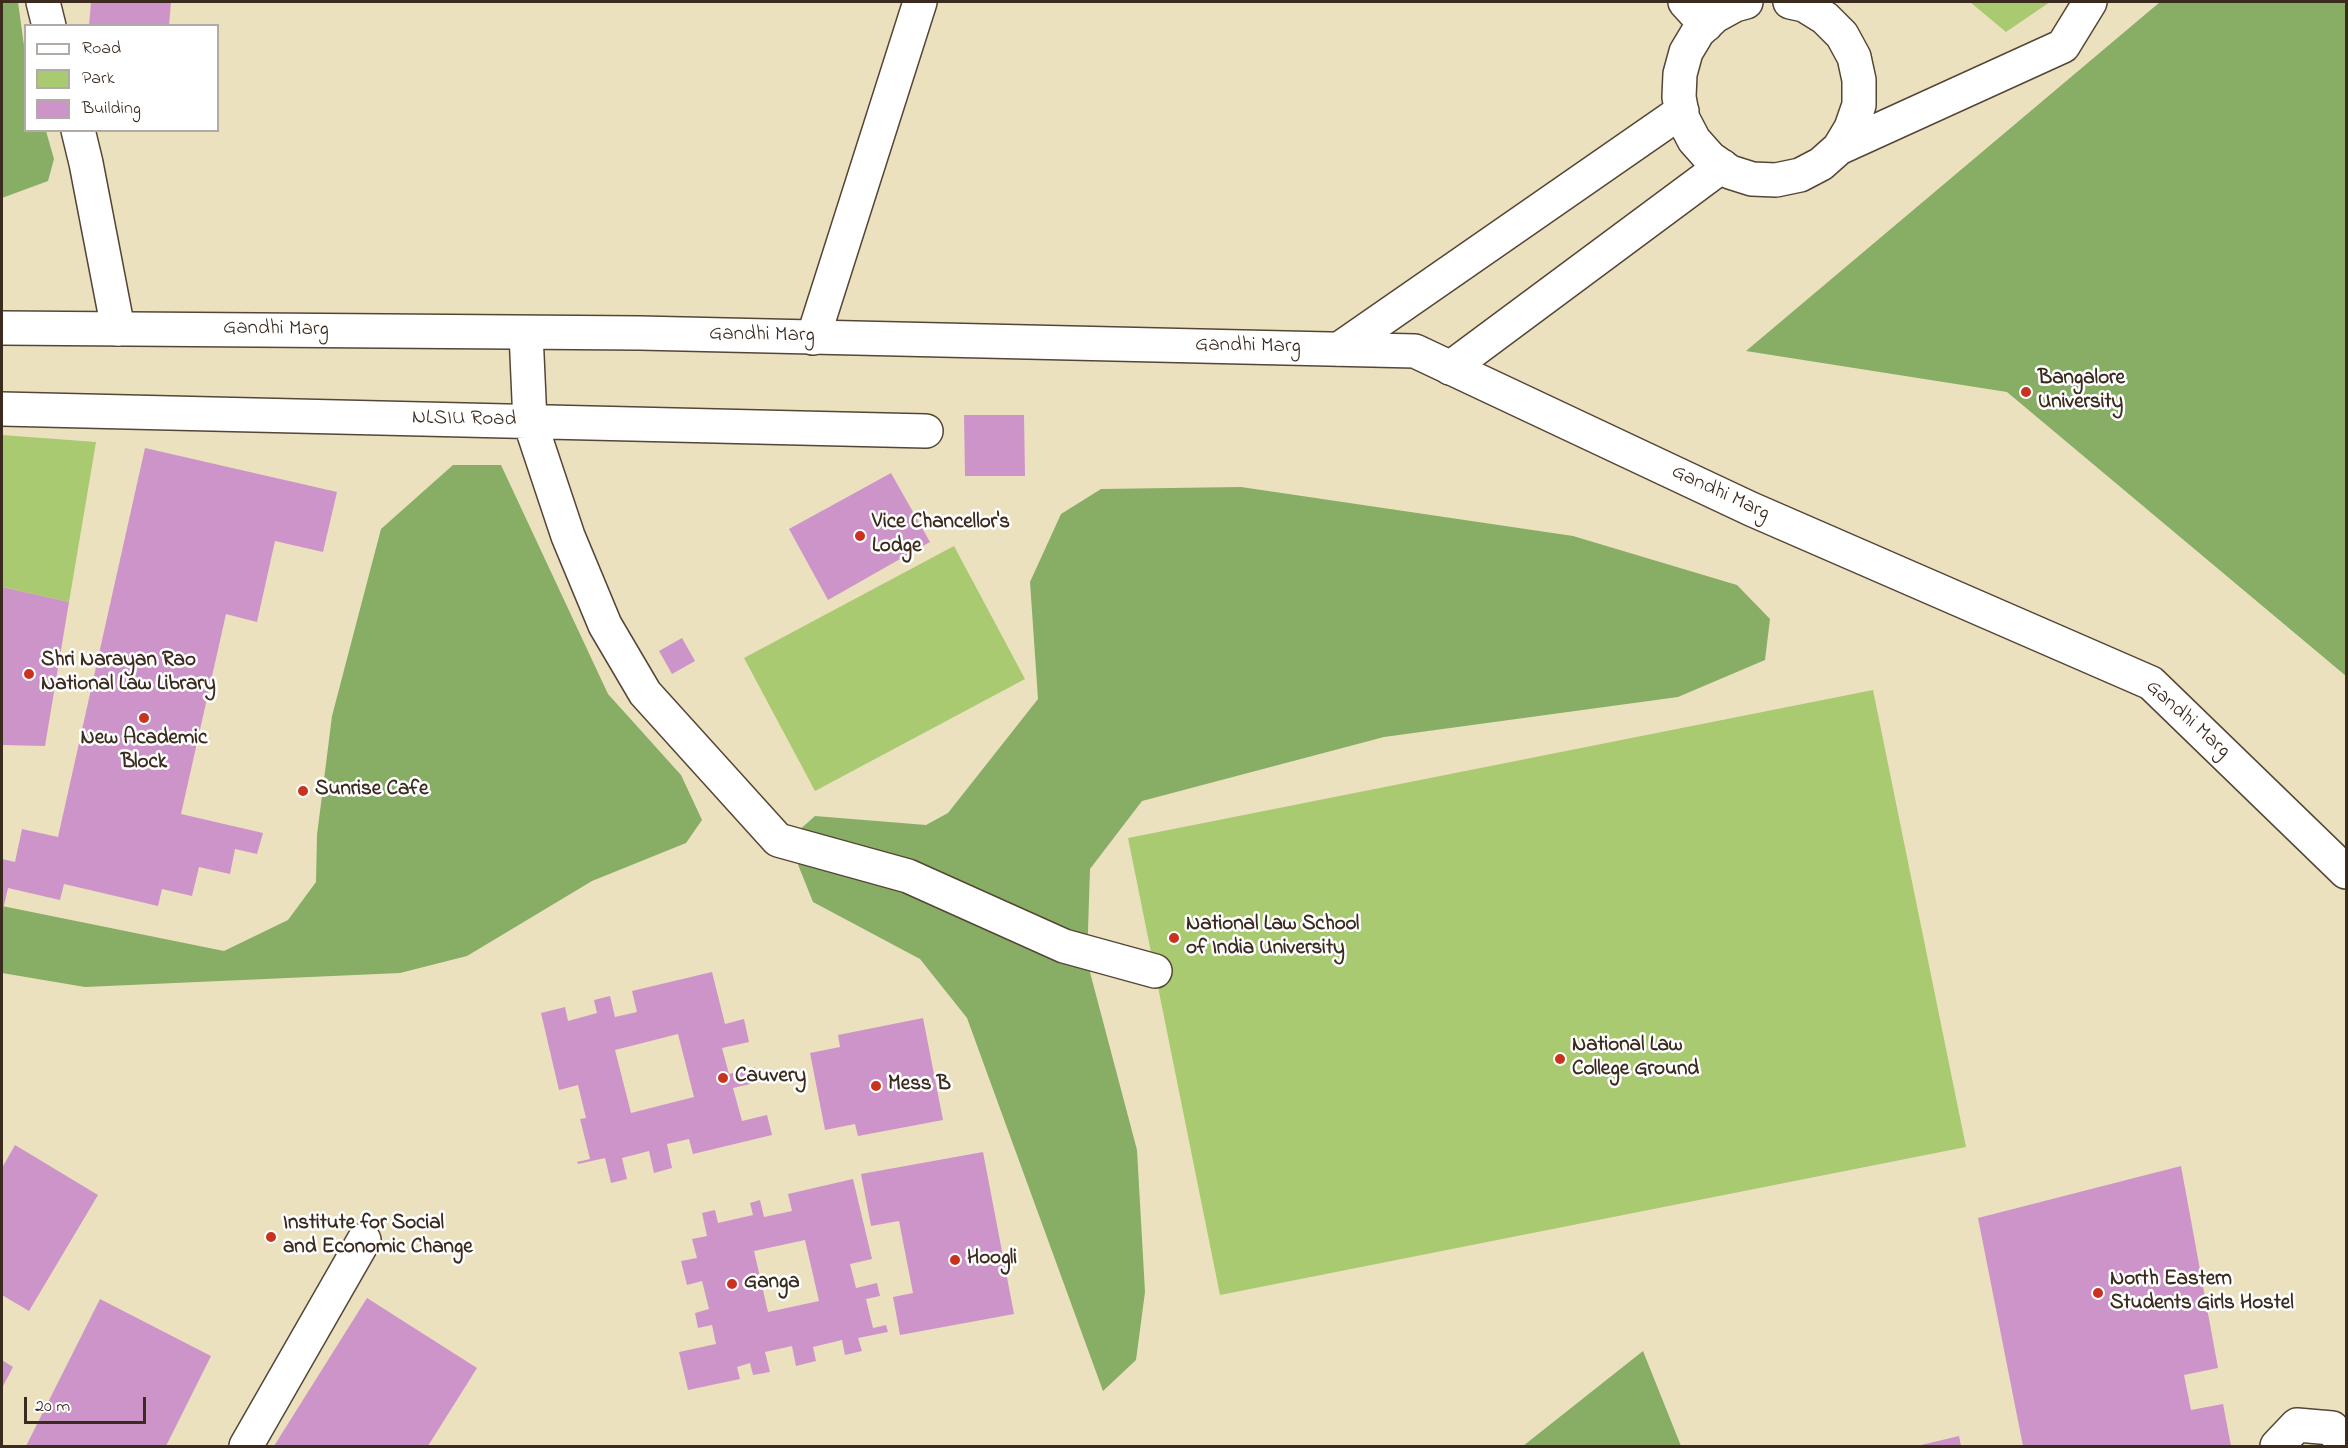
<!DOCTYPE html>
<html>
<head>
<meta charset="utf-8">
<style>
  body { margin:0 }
  #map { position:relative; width:2348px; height:1448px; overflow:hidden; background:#ebe1bf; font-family:"Indie Flower",sans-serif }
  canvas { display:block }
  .frame { position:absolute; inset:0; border:3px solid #3b2a1e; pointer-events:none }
  .legend { position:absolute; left:24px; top:24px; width:195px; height:108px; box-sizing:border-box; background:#fff; border:2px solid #b1aaa5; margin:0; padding:8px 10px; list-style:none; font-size:18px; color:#3b2a1e }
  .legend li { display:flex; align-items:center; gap:12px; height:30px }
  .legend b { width:30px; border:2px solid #b1aaa5 }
  .scale { position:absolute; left:24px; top:1397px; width:122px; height:27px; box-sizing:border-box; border:3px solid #3b2a1e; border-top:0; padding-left:8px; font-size:18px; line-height:21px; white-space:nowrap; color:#3b2a1e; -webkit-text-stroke:4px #fff; paint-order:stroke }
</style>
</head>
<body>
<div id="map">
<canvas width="2348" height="1448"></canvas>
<div class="frame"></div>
<ul class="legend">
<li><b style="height:8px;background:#fff"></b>Road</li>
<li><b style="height:16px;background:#aaca72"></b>Park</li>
<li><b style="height:16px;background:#cd94c9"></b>Building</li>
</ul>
<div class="scale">20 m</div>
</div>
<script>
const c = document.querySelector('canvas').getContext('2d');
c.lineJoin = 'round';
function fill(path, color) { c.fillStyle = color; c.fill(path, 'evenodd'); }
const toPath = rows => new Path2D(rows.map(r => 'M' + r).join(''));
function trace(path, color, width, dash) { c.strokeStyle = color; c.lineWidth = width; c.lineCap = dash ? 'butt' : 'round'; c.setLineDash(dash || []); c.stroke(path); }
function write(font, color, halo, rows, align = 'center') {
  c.font = font + ' "Indie Flower",sans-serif'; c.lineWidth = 5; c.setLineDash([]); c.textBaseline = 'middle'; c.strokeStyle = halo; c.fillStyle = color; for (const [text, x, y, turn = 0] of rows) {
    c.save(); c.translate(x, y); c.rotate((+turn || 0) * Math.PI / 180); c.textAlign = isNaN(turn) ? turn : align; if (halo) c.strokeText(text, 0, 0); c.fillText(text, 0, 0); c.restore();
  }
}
fill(toPath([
  [1970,2,2050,2,2006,32],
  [2,435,96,442,69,602,2,587],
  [954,546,1025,679,815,791,744,658],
  [1873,690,1966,1147,1220,1295,1128,838]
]), '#aaca72');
fill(toPath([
  [2,2,18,2,25,53,26,130,46,131,54,159,48,181,2,198],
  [2160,2,2346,2,2346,676,2007,392,1746,351],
  [453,465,501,465,608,694,681,775,702,820,686,843,592,881,467,956,400,973,85,987,2,973,2,906,224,951,288,920,316,882,317,835,332,716,381,529],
  [1241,487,1573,536,1737,585,1770,619,1765,660,1678,697,1384,737,1142,801,1090,869,1087,961,1137,1150,1145,1292,1136,1360,1103,1391,967,1018,920,959,813,902,795,857,797,832,815,816,926,825,948,813,1038,699,1030,582,1061,514,1101,489],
  [1643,1351,1681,1446,1523,1446]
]), '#87ae64');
fill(toPath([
  [91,2,171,2,169,26,89,26],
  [964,415,1024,415,1025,476,965,476],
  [145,448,337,492,323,552,275,541,257,622,226,614,181,814,263,833,257,854,235,849,230,874,199,867,192,896,162,889,158,906,64,884,60,900,8,888,2,914,2,859,15,862,22,829,58,837],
  [891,473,930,542,828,600,789,529],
  [2,587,69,602,45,746,2,745],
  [682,638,695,661,672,674,659,651],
  [712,972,725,1024,744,1019,749,1042,722,1048,729,1074,755,1067,759,1082,733,1088,742,1121,767,1115,772,1135,693,1154,689,1139,667,1144,672,1168,654,1173,649,1151,622,1158,627,1179,611,1183,605,1158,578,1164,577,1162,590,1159,580,1119,586,1118,578,1085,559,1090,541,1013,565,1007,568,1021,597,1013,594,1000,610,996,615,1017,637,1012,632,991],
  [678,1034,694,1097,631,1113,615,1050],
  [923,1018,943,1120,858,1136,855,1124,825,1130,810,1053,840,1047,838,1035],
  [15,1145,98,1195,29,1311,2,1295,2,1168],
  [983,1152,1014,1314,900,1335,893,1297,913,1293,899,1221,871,1226,861,1174],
  [2181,1166,2218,1368,2184,1375,2191,1410,2223,1404,2231,1446,2023,1446,1978,1218],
  [853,1179,872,1259,850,1264,856,1288,877,1283,880,1296,866,1299,873,1328,886,1325,888,1332,858,1338,862,1351,845,1355,842,1340,813,1347,816,1361,796,1366,792,1346,765,1352,770,1372,753,1375,750,1363,737,1367,740,1379,688,1390,679,1352,716,1344,712,1325,698,1328,695,1313,709,1309,702,1281,687,1285,681,1261,697,1258,692,1239,707,1236,702,1213,715,1210,718,1223,753,1215,750,1203,760,1200,764,1217,792,1211,788,1194],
  [805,1240,819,1301,768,1312,754,1251],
  [367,1298,477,1368,428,1446,274,1446],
  [100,1299,211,1356,166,1446,26,1446],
  [2,1360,13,1367,2,1388],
  [1959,1436,1961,1446,1917,1446]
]), '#cd94c9');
const minor = toPath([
  [43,2,49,26],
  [1685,2,1706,25],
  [1746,2,1735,5,1715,16,1698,32,1686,52,1680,74,1679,97,1683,119,1694,140,1710,158,1730,172,1752,179,1776,180,1800,175,1821,164,1839,148,1851,128,1859,105,1859,80,1854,57,1842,35,1825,18,1804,5,1790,2],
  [78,130,86,163,118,329],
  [1839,148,2063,46,2090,2],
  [526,333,530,422,568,536,605,625,645,693,778,840,908,876,1064,946,1155,971],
  [813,338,920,2],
  [1339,349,1682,111],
  [1450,368,1722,166],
  [2,409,926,431],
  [246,1446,364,1240],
  [2277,1446,2297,1425,2332,1428,2344,1446]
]);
const major = toPath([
  [2,328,640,333,1415,351,1751,509,2151,683,2346,872]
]);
trace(minor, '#554536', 36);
trace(major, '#554536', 36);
trace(minor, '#fff', 33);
trace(major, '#fff', 33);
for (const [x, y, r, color] of [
  [2026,392,6,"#c8321e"],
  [860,536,6,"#c8321e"],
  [29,674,6,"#c8321e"],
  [144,718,6,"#c8321e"],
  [303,791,6,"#c8321e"],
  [1174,938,6,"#c8321e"],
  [1560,1059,6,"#c8321e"],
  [723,1078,6,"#c8321e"],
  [876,1086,6,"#c8321e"],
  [271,1237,6,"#c8321e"],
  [955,1260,6,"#c8321e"],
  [732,1284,6,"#c8321e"],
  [2098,1293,6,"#c8321e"]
]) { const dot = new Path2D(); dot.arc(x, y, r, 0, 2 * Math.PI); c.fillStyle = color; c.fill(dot); trace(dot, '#fff', 2); }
write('21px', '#3b2a1e', '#fff', [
  ["Gandhi Marg",276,330,1],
  ["Gandhi Marg",762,336,1],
  ["Gandhi Marg",1248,347,1],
  ["NLSIU Road",464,420,1],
  ["Gandhi Marg",1720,494,25],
  ["Gandhi Marg",2187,720,42]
]);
write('bold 21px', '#3b2a1e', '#fff', [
  ["Bangalore",2038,380],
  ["University",2038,404],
  ["Vice Chancellor's",872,524],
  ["Lodge",872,548],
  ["Shri Narayan Rao",41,662],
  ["National Law Library",41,686],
  ["New Academic",144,740,"center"],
  ["Block",144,764,"center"],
  ["Sunrise Cafe",315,791],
  ["National Law School",1186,926],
  ["of India University",1186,950],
  ["National Law",1572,1047],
  ["College Ground",1572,1071],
  ["Cauvery",735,1078],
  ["Mess B",888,1086],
  ["Institute for Social",283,1225],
  ["and Economic Change",283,1249],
  ["Hoogli",967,1260],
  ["North Eastern",2110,1281],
  ["Students Girls Hostel",2110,1305],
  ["Ganga",744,1284]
], 'left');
</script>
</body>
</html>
